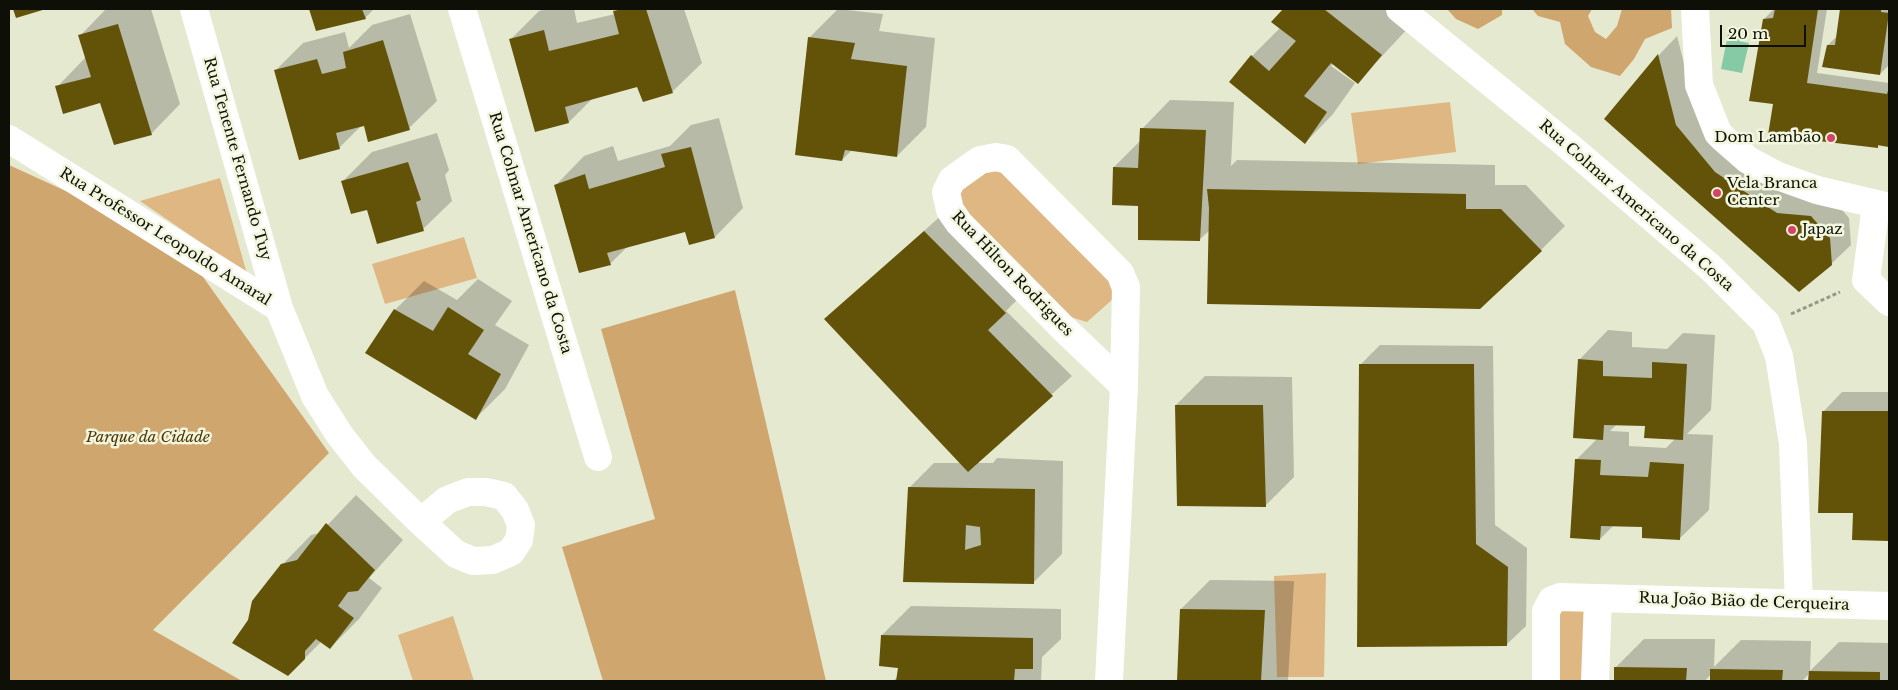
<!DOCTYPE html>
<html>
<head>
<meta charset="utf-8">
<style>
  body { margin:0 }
  #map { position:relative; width:1898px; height:690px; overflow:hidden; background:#e4e9d0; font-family:"Libre Baskerville",serif }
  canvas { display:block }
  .frame { position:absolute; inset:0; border:10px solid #0e1008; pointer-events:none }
  .scale { position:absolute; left:1720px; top:25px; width:86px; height:22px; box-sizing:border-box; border:2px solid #0e1008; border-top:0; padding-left:6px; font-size:15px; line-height:18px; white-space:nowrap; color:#0e1008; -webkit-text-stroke:4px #f1f6dd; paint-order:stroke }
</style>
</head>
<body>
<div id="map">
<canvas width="1898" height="690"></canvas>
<div class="frame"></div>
<div class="scale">20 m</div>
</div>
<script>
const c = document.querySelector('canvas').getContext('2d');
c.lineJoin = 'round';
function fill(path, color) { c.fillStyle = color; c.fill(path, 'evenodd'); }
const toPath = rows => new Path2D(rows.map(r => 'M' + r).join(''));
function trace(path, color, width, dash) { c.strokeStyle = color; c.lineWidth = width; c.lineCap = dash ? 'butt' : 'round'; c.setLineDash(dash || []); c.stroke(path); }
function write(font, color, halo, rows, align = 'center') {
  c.font = font + ' "Libre Baskerville",serif'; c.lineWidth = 5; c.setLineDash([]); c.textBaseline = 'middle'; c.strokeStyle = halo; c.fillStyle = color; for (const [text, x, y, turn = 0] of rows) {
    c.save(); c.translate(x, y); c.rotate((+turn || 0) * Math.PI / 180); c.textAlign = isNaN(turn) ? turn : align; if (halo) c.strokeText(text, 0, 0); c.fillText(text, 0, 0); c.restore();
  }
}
fill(toPath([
  [1450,102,1456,152,1358,164,1351,113],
  [983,169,1007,174,1106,272,1114,298,1087,322,1057,313,959,214,957,192],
  [220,178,247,274,140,201],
  [464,237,477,278,385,304,372,264],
  [1326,573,1324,677,1277,677,1274,576],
  [1556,600,1596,603,1595,681,1556,681],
  [453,616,474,681,413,681,398,635]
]), '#dfb783');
fill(toPath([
  [1447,9,1502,9,1502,15,1478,29,1456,19],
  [1532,9,1592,9,1588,16,1595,32,1606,39,1617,26,1622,9,1671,9,1672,28,1645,39,1634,59,1620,76,1591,67,1565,44,1560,22,1538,16],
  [9,165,81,198,198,270,329,453,153,630,242,681,9,681],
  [735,290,826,681,603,681,562,547,655,519,601,329]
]), '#d0a66f');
fill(toPath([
  [1728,34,1739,36,1739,41,1749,43,1742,73,1721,69]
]), '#86caa5');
fill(toPath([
  [106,9,151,9,180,104,151,134,101,102,57,87,86,57,80,36],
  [310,9,374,9,365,18,317,29],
  [547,9,574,9,577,23,615,14,617,9,684,9,702,63,673,91,644,101,638,85,593,98,569,122,536,131,510,40,539,11],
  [838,9,883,14,879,31,935,38,926,127,897,156,852,150,842,160,809,38],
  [1285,9,1389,9,1410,26,1358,82,1334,63,1331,66,1355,83,1333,114,1305,143,1252,56,1280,28,1273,22],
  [1774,9,1827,9,1817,73,1889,83,1889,147,1769,133,1775,103,1764,19],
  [1841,9,1889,9,1889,65,1880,74,1828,45,1837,36],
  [410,14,437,101,409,128,362,125,340,147,300,159,276,70,303,43,345,32,349,48,372,25],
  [1677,36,1695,106,1735,153,1831,197,1849,218,1851,245,1831,264,1606,118,1659,55],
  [1170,100,1234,102,1231,166,1237,160,1495,165,1495,185,1526,185,1565,226,1541,250,1209,303,1210,230,1199,240,1139,204,1114,167,1141,140,1142,129],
  [719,118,743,208,715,237,686,230,627,247,610,264,556,185,584,156,613,146,618,161,670,146,691,125],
  [437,133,449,170,445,175,452,201,423,229,343,181,372,152],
  [944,213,1024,293,1006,311,1072,376,976,463,993,463,997,458,1063,461,1062,554,1033,583,964,581,909,488,934,463,962,463,826,319],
  [478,279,512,301,495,325,529,345,505,389,476,418,395,310,424,281,457,300],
  [1608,330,1632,332,1632,347,1667,349,1683,333,1715,335,1711,410,1687,434,1713,435,1709,510,1679,539,1643,526,1614,525,1600,539,1576,460,1598,438,1579,360],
  [1617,424,1646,425,1675,439,1666,448,1629,446,1629,432,1610,431],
  [1380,345,1493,346,1495,525,1527,548,1526,626,1506,645,1361,364],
  [1205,376,1292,377,1294,477,1265,506,1176,405],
  [1842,392,1889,392,1889,540,1853,539,1854,512,1823,412],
  [356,495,403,540,369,578,382,588,359,619,330,648,321,642,288,675,282,565,311,535,320,533],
  [1210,580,1294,581,1288,681,1178,681,1181,609],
  [911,606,1061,609,1061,639,1042,657,1041,681,1059,681,893,681,898,677,899,667,882,635],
  [1644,639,1715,639,1714,667,1741,640,1811,641,1810,671,1839,642,1889,643,1889,681,1810,681,1810,673,1802,681,1712,681,1712,673,1705,681,1615,681,1616,667]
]), '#0003');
fill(toPath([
  [13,9,46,9,16,18],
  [309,9,362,9,366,19,316,31],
  [623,9,646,9,673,93,643,102,637,87,565,107,569,123,535,132,509,39,544,30,549,51,619,34,613,11],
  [1283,9,1324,9,1382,55,1358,84,1331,63,1304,96,1327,112,1305,144,1229,82,1251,55,1269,71,1296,41,1271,22],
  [1775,9,1818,9,1807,83,1887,94,1889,87,1889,147,1878,145,1878,148,1768,135,1773,104,1749,101,1763,19,1773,18],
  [1840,9,1881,9,1881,12,1889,13,1880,75,1822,67,1827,45,1835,45],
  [118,24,152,135,114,145,100,103,63,114,55,86,91,77,78,35],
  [808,37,855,43,851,59,907,66,897,157,845,150,842,161,795,155],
  [383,40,410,130,368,142,364,126,336,133,340,149,299,160,274,70,317,59,322,74,346,68,343,52],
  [1658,54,1676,125,1715,172,1777,213,1811,216,1830,238,1832,265,1799,292,1604,119],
  [1140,128,1206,130,1200,241,1138,240,1138,206,1112,205,1113,167,1138,168],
  [691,147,715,238,689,245,685,232,607,253,611,265,579,273,554,185,585,174,589,189,665,167,661,154],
  [408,162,421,200,416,202,424,231,377,244,367,210,351,214,341,181],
  [1207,189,1466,194,1466,209,1501,209,1542,251,1480,309,1207,304,1209,208],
  [924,231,1006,313,988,330,1053,396,968,472,824,319],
  [448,307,484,330,468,354,501,374,476,420,365,353,394,309,433,331],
  [1578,359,1603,361,1603,376,1652,378,1652,362,1687,364,1683,440,1644,438,1645,426,1604,425,1603,440,1573,438],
  [1359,364,1474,364,1476,544,1508,567,1507,646,1357,647],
  [1175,405,1263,405,1266,507,1177,506],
  [1822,411,1889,411,1889,541,1852,540,1853,513,1818,513],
  [1575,459,1601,460,1600,475,1648,477,1650,462,1684,464,1680,540,1642,538,1642,527,1601,526,1600,540,1570,538],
  [908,487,1035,489,1034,584,903,582],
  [966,525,980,527,981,545,965,550],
  [326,523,375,570,358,591,348,592,338,606,354,618,330,649,316,639,305,651,305,659,288,676,232,643,248,620,252,601,281,564,297,560],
  [1180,609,1265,610,1261,681,1177,681],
  [881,635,1033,638,1033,669,1015,669,1014,681,896,681,898,668,879,666],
  [1614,667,1687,668,1686,681,1614,681],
  [1710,669,1783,670,1782,681,1710,681],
  [1809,671,1880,672,1880,681,1808,681]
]), '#635309');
trace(toPath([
  [1791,314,1840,292]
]), '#969987', 3, [4, 2.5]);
trace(toPath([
  [194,9,279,308],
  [462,9,598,457],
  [1400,9,1566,144,1710,267,1766,323,1779,356,1793,444,1799,603],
  [9,139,279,308,315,396,339,434,364,466,421,522,456,554,473,561,493,560,511,552,519,540,521,525,515,510,504,496,486,492,468,492,447,500,421,522],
  [1876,205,1866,280,1889,302],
  [1109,681,1124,386,1126,287,1120,273,1007,159,996,157,980,160,952,180,946,192,950,210,959,223,1063,328,1124,386],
  [1546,681,1546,611,1552,600,1560,597,1889,606],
  [1595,681,1598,598]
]), '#fff', 28);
trace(toPath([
  [1695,9,1699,85,1718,133,1724,139,1748,160,1778,176,1817,190,1889,207]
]), '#fff', 28);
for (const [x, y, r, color] of [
  [1831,138,5,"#d44467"],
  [1717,193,5,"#d44467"],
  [1792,230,5,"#d44467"]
]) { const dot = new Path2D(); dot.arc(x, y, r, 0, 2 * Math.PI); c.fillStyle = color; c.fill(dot); trace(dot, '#f1f6dd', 2); }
write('15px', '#0e1008', '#f1f6dd', [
  ["Dom Lambão",1821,138,"right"],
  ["Vela Branca",1727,184],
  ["Center",1727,201],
  ["Japaz",1802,230]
], 'left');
write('15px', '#0e1008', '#f1f6dd', [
  ["Rua Tenente Fernando Tuy",237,159,74],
  ["Rua Colmar Americano da Costa",1636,206,41],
  ["Rua Colmar Americano da Costa",530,233,73],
  ["Rua Professor Leopoldo Amaral",165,237,32],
  ["Rua Hilton Rodrigues",1012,274,46],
  ["Rua João Bião de Cerqueira",1744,602,2]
]);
write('italic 15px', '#4f3304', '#f1f6dd', [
  ["Parque da Cidade",148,438]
]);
</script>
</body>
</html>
